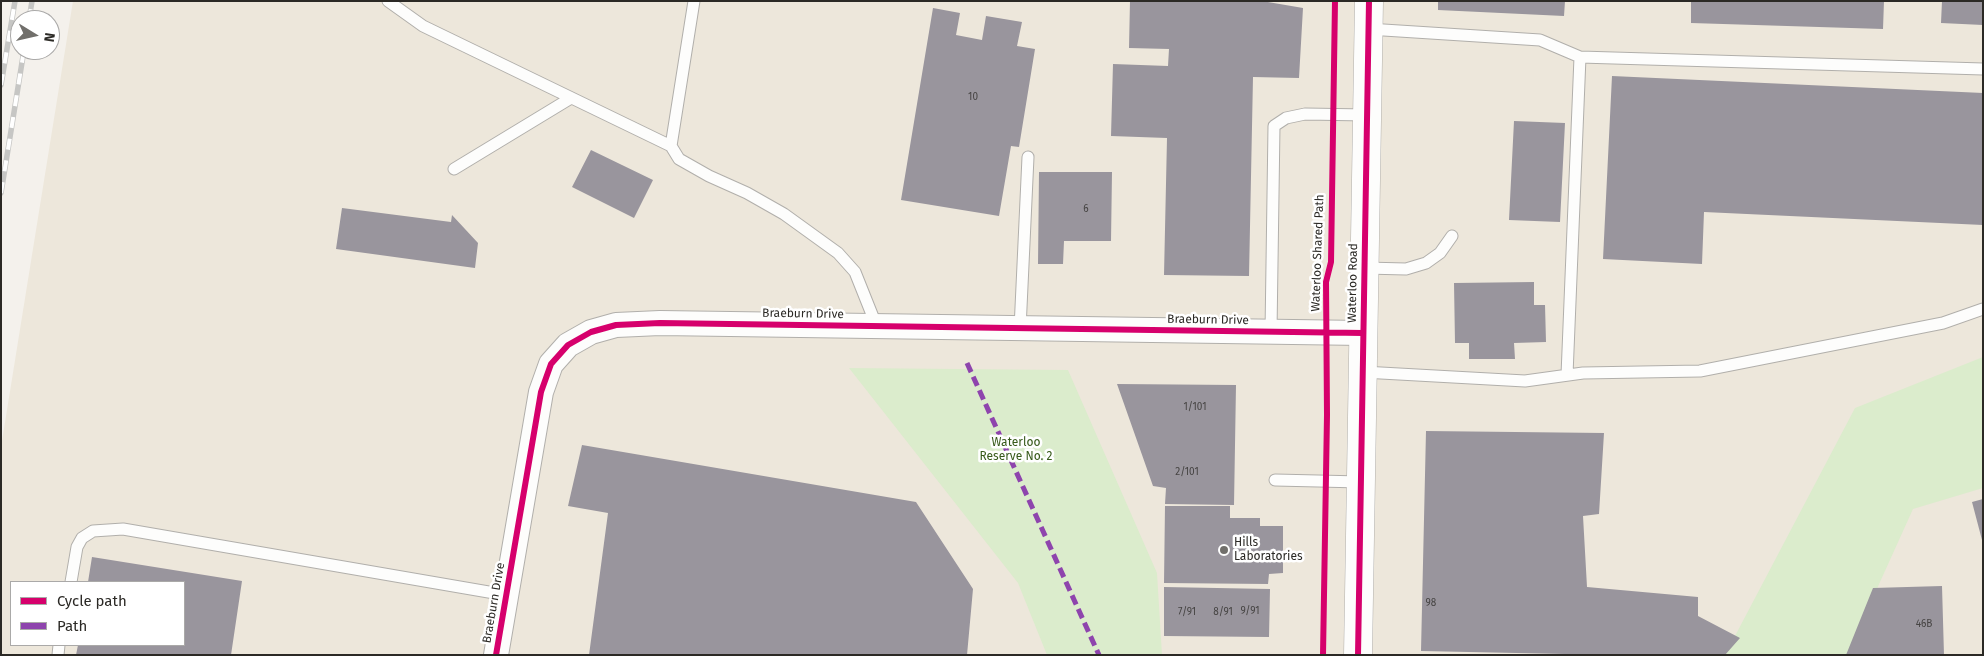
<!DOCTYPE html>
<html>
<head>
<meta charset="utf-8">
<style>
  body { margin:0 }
  #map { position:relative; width:1984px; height:656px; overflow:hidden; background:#f4f1ec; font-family:"Fira Sans",sans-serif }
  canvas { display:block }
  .frame { position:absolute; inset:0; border:2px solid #2b2925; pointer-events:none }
  .legend { position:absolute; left:10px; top:581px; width:175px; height:65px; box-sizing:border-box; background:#fff; border:1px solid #aaa9a8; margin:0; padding:6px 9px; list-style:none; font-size:15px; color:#2b2925 }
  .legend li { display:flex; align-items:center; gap:10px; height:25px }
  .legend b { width:25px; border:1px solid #aaa9a8 }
  .north { position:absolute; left:10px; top:10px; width:50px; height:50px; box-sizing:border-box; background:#fff; border:1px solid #aaa9a8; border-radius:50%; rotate:99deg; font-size:14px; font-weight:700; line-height:20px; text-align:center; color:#2b2925 }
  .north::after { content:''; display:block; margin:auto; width:18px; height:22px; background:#716f6b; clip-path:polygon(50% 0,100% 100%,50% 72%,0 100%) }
</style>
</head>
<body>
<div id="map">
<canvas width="1984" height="656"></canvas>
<div class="frame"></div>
<ul class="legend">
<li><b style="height:6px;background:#d6006c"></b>Cycle path</li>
<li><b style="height:6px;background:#8e44ad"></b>Path</li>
</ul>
<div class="north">N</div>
</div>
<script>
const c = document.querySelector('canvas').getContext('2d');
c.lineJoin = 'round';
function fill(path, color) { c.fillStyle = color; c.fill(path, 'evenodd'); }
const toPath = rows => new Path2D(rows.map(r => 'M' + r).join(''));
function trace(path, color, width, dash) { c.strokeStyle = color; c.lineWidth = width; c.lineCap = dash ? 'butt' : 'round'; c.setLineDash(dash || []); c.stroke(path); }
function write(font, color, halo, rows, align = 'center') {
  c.font = font + ' "Fira Sans",sans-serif'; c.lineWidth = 5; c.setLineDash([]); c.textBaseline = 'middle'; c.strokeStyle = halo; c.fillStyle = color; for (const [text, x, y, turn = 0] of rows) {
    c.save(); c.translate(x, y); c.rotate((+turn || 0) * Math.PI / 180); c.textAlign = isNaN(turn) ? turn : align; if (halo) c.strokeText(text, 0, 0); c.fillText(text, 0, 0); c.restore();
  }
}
fill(toPath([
  [73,1,1983,1,1983,655,1,655,1,447],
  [11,582,184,582,184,645,11,645]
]), '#ede7db');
fill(toPath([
  [1983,357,1983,488,1913,509,1847,655,1725,655,1855,408],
  [849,368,1068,370,1157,573,1162,655,1047,655,1018,583]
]), '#dbeccc');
fill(toPath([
  [1130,1,1262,1,1303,8,1299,78,1253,77,1249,276,1164,275,1167,138,1111,136,1113,64,1168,66,1169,49,1129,48],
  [1438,1,1565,1,1564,16,1438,10],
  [1691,1,1884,1,1883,29,1691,23],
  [1942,1,1983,1,1983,25,1941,23],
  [933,8,960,13,956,35,982,40,986,16,1022,22,1017,46,1035,49,1019,147,1011,146,999,216,901,200],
  [1612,76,1983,93,1983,225,1704,212,1702,264,1603,259],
  [1514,121,1565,123,1560,222,1509,220],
  [591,150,653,180,634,218,572,187],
  [1039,172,1112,172,1111,241,1064,241,1063,264,1038,264],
  [342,208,451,222,452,215,478,243,475,268,336,249],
  [1534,282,1534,305,1545,305,1546,342,1514,343,1515,359,1469,359,1469,343,1455,343,1454,283],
  [1117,384,1236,385,1234,505,1165,504,1166,488,1153,486],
  [1426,431,1604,433,1599,514,1583,516,1587,587,1698,597,1698,616,1740,638,1725,655,1612,655,1421,651],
  [582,445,916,502,973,589,967,655,589,655,608,513,568,506],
  [1983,499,1983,540,1982,540,1972,502],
  [1165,506,1230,506,1230,518,1260,518,1260,526,1283,526,1283,573,1269,574,1268,584,1164,583],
  [92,557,242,581,231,655,76,655,78,645,184,645,184,582,88,582],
  [1942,586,1944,655,1846,655,1873,588],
  [1164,587,1270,589,1269,637,1164,636]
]), '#99959d');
const service = toPath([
  [388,1,423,26,671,146],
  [694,1,671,146,679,159,709,176,747,193,784,214,838,253,855,272,877,327],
  [1368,29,1540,40,1580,57,1983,69],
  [454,169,571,98],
  [1365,268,1406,269,1426,263,1440,253,1452,236],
  [1020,329,1028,157],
  [1271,332,1274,126,1286,118,1305,114,1367,115],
  [1363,372,1525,381,1583,373,1700,371,1943,323,1983,309],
  [1567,375,1580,57],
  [1275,480,1361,482],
  [71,582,77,547,82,538,93,531,123,529,506,595],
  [58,655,59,645]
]);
const minor = toPath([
  [496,655,541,392,551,364,568,345,591,332,616,325,660,323,1363,333]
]);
const tertiary = toPath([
  [1358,655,1369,1]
]);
trace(service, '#b1afab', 13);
trace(minor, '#b1afab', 26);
trace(tertiary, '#b1afab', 29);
trace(service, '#fdfdfc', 11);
trace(minor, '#fdfdfc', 24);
trace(tertiary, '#fdfdfc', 28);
const rail = toPath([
  [29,20,32,1],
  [1,85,15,1],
  [1,193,24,50]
]);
trace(rail, '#c6c6c4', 5.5);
trace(rail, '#fff', 4, [11]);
trace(toPath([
  [967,363,1099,655]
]), '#8e44ad', 5, [10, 5]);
trace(toPath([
  [496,655,541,392,551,364,568,345,591,332,616,325,660,323,1363,333],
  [1323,655,1327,415,1326,282,1331,262,1335,1],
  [1358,655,1369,1]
]), '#d6006c', 6);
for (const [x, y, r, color] of [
  [1224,550,5,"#716f6b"]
]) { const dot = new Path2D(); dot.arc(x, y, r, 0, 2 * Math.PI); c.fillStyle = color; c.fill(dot); trace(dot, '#fff', 2); }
write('10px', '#464443', null, [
  ["10",973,97],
  ["6",1086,209],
  ["1/101",1195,407],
  ["2/101",1187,472],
  ["98",1431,603],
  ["9/91",1250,611],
  ["7/91",1187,612],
  ["8/91",1223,612],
  ["46B",1924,624]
]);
write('12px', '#2b2925', '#fff', [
  ["Waterloo Shared Path",1318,253,-88],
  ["Waterloo Road",1353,283,-89],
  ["Braeburn Drive",803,314,1],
  ["Braeburn Drive",1208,320,1],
  ["Braeburn Drive",494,603,-80]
]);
write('12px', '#375a1a', '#fff', [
  ["Waterloo",1016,443],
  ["Reserve No. 2",1016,457]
]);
write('12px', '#2b2925', '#fff', [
  ["Hills",1234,543],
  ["Laboratories",1234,557]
], 'left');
</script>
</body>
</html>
